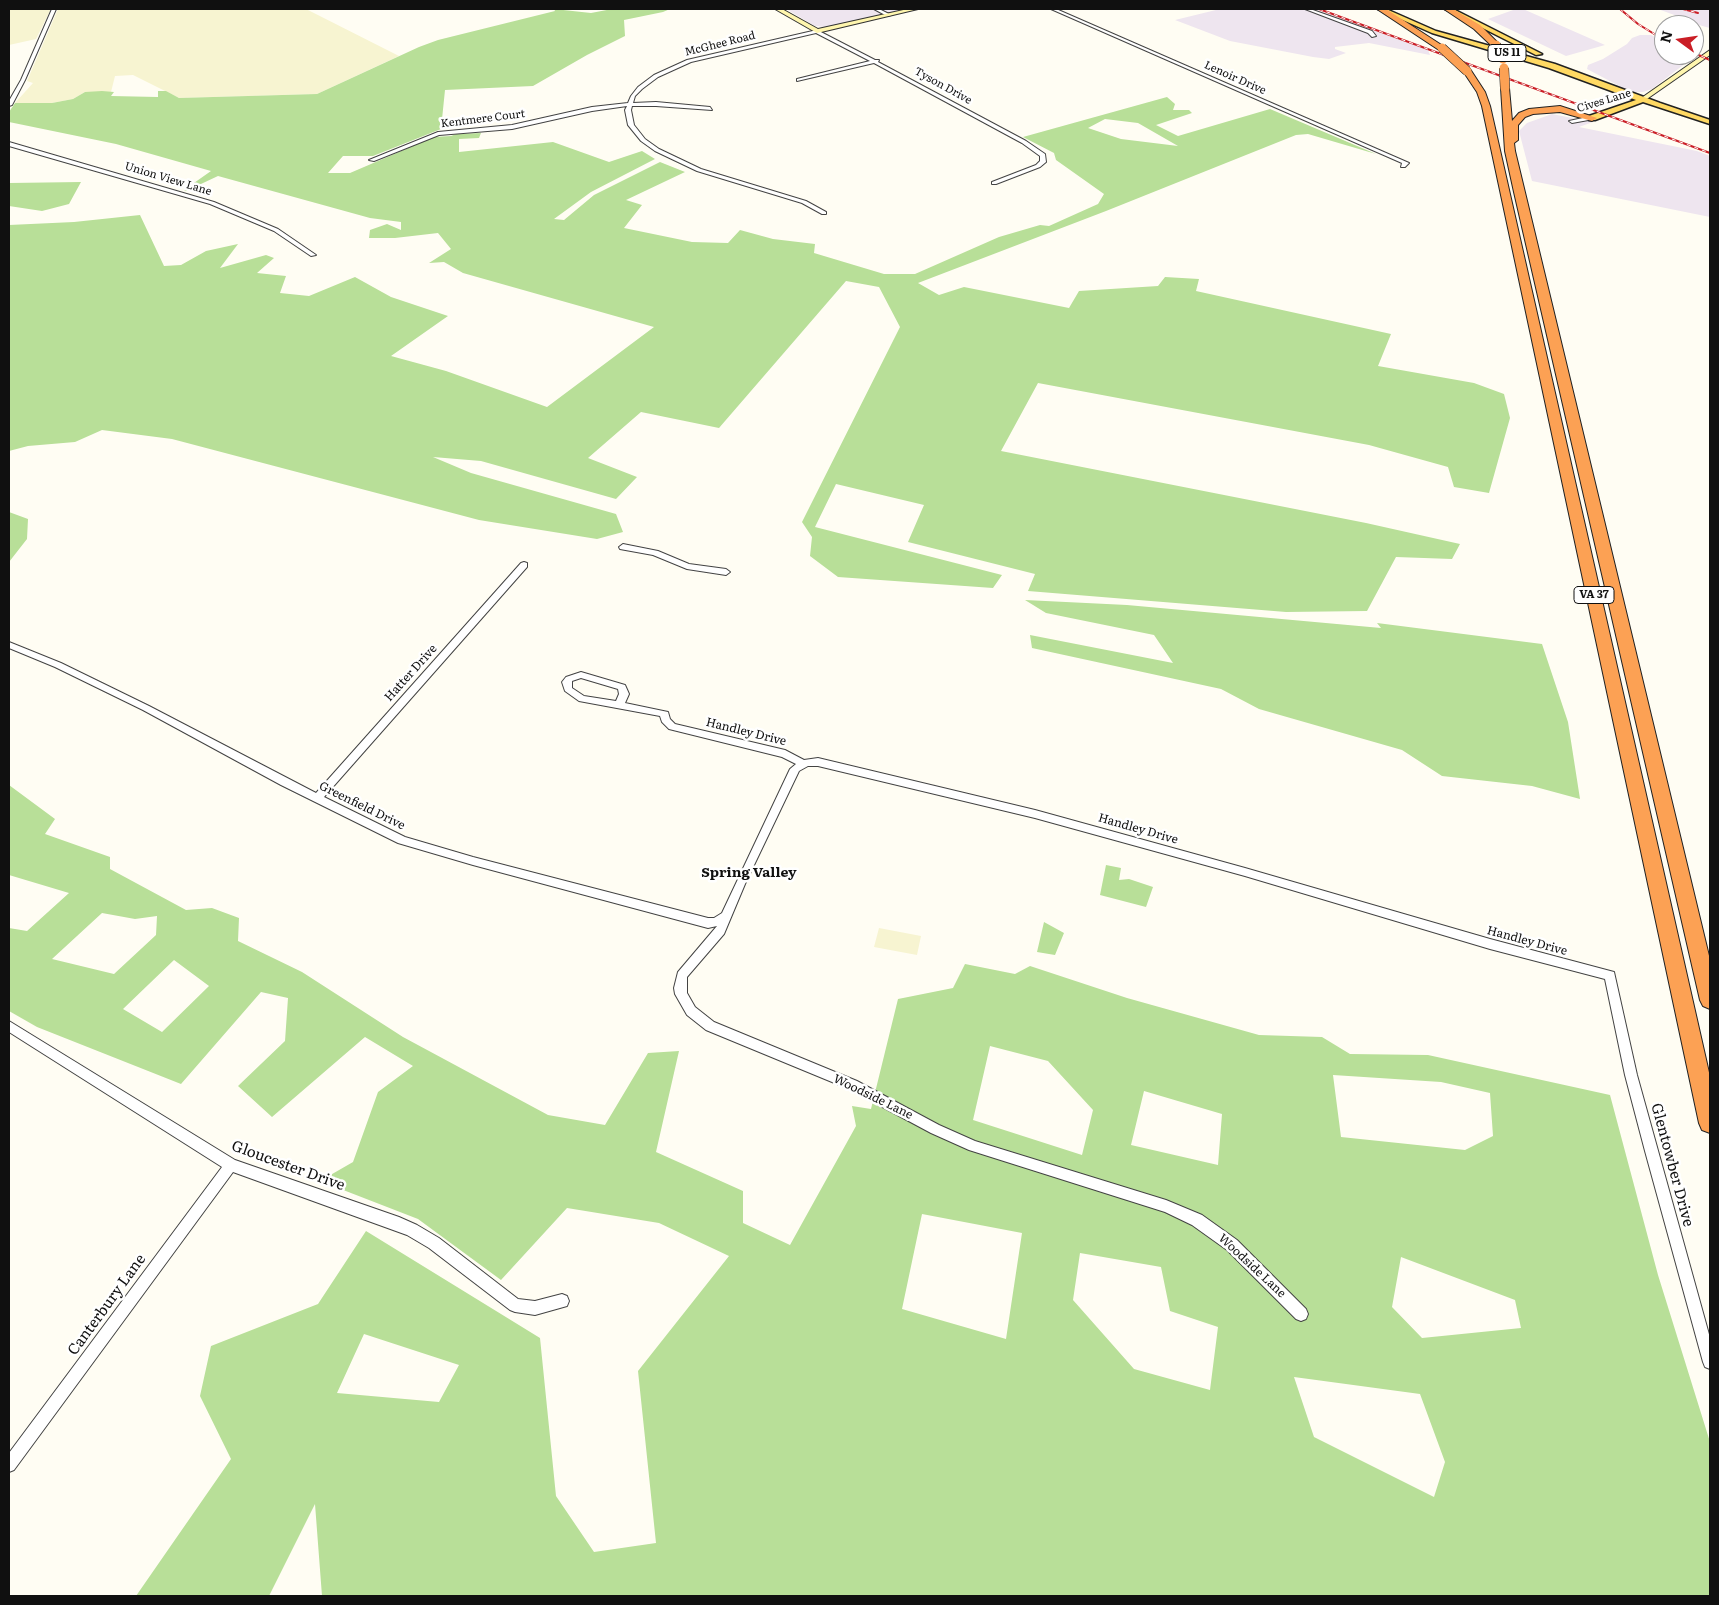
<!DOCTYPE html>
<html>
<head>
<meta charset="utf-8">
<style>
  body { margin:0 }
  #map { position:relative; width:1719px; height:1605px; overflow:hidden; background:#fffdf3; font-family:Literata,serif }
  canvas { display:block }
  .frame { position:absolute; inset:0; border:10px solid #101010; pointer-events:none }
  .north { position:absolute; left:1654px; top:15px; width:50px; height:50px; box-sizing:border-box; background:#fff; border:1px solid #9f9f9f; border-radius:50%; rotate:284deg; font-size:14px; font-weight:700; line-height:20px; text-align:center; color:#101010 }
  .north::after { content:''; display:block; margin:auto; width:18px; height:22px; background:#ca1e26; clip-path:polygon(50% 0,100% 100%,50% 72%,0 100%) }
</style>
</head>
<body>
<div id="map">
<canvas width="1719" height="1605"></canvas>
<div class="frame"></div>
<div class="north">N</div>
</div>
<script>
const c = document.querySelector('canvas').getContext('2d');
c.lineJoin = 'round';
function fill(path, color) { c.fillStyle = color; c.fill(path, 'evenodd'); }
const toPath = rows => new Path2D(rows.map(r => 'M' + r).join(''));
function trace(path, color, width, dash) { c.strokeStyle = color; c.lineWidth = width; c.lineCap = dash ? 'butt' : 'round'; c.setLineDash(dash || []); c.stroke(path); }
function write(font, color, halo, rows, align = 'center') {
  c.font = font + ' Literata,serif'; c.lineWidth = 5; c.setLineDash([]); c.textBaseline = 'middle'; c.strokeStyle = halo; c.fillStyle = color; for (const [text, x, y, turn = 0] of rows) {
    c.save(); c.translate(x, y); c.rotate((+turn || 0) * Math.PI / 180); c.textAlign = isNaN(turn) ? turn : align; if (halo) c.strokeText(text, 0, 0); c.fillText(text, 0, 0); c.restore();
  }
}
fill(toPath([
  [786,9,910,9,826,27,815,26],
  [1220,9,1315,9,1428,50,1430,55,1369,43,1335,47,1335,49,1346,53,1329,59,1313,57,1230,41,1175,20],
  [1516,9,1523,9,1605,45,1566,56,1488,19],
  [1658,9,1710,9,1710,28,1680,20,1677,16],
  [1640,35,1651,35,1664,41,1664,55,1695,56,1652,89,1643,92,1634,92,1625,89,1587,69,1588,65,1603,59,1627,44,1632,38],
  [1552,114,1593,122,1579,127,1697,151,1710,156,1710,217,1532,181,1519,131,1527,123]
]), '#eee5ef');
fill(toPath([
  [9,9,51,9,36,39,9,45],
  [58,9,306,9,399,56,317,94,179,98,133,75,115,76,111,92,85,92,73,99,52,103,15,103,33,83,27,81],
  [879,928,921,936,917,955,874,947]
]), '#f7f4d1');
fill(toPath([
  [554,9,591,13,612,9,670,9,663,12,624,20,625,36,587,55,533,86,445,90,441,129,373,156,343,156,328,173,350,173,434,137,451,136,456,134,481,133,479,138,459,139,459,152,553,142,609,162,642,151,655,159,591,192,554,219,564,220,594,195,660,162,685,172,626,200,642,205,624,228,692,242,728,243,740,230,773,239,815,244,814,253,884,274,915,274,999,237,1040,225,1049,226,1098,204,1104,194,1056,160,1054,153,1023,137,1167,97,1175,104,1173,110,1189,110,1192,113,1156,125,1178,136,1270,109,1376,154,1308,134,1296,135,1106,211,918,283,939,295,964,287,1069,308,1079,291,1158,286,1165,277,1199,279,1196,291,1391,334,1378,366,1474,383,1504,394,1510,418,1489,493,1454,487,1448,467,1369,445,1038,383,1001,451,1366,523,1460,544,1452,559,1396,557,1367,611,1286,612,1028,591,1035,574,908,542,924,505,836,484,815,527,1002,575,993,588,838,577,810,556,812,537,802,522,900,327,879,287,846,281,719,428,641,412,588,458,637,477,616,499,481,461,433,457,471,473,616,514,623,532,597,539,479,520,172,439,102,430,75,442,28,446,9,451,9,225,74,222,140,215,164,266,181,265,206,251,238,244,220,268,266,255,274,258,257,273,286,276,280,293,309,296,355,277,391,297,448,316,391,356,446,371,547,407,654,327,463,273,444,262,429,263,451,249,438,233,395,238,369,238,370,230,387,224,401,230,401,222,370,218,218,176,186,191,184,190,211,171,116,144,9,122,9,112,15,103,52,103,73,99,85,92,102,91,114,92,111,96,158,97,158,91,166,91,179,98,317,94,419,47,438,40,555,11],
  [1105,119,1138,123,1178,146,1121,139,1088,128],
  [81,182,69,204,42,211,9,206,9,183],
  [9,512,28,519,27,539,9,562],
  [1025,600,1127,605,1381,628,1377,623,1542,644,1568,722,1580,799,1532,786,1442,776,1402,750,1259,709,1221,689,1032,648,1030,635,1173,663,1154,635,1046,613],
  [9,785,55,819,45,834,110,857,110,869,186,910,212,908,239,918,238,941,302,972,403,1037,548,1115,605,1125,648,1053,679,1051,656,1152,743,1191,743,1223,790,1245,856,1126,852,1106,871,1109,898,999,953,988,965,964,1015,974,1030,966,1127,998,1259,1035,1322,1037,1350,1054,1428,1055,1610,1095,1658,1275,1710,1442,1710,1596,322,1596,315,1504,269,1596,136,1596,231,1459,200,1396,211,1346,318,1304,366,1231,540,1338,556,1496,594,1552,656,1543,638,1371,729,1256,659,1223,567,1208,501,1280,418,1219,320,1181,353,1162,378,1092,413,1066,365,1037,272,1117,238,1086,285,1041,288,998,261,992,181,1084,37,1027,9,1011,9,928,27,931,69,893,9,875],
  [102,913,135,919,157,916,156,935,114,974,52,959],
  [174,960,209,986,162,1032,123,1009],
  [990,1046,1048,1061,1093,1110,1082,1155,973,1120],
  [1333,1075,1441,1082,1490,1093,1493,1136,1465,1150,1341,1137],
  [1144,1091,1222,1114,1218,1165,1131,1145],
  [922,1214,1022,1233,1006,1339,902,1309],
  [1080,1253,1161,1267,1170,1311,1218,1327,1210,1390,1134,1369,1073,1300],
  [1401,1257,1515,1300,1521,1328,1422,1338,1392,1307],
  [364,1334,459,1365,439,1402,337,1393],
  [1294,1377,1420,1394,1445,1462,1434,1497,1314,1437],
  [1106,865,1121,868,1119,880,1129,879,1153,887,1146,907,1100,895],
  [1044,922,1064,933,1055,955,1037,952]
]), '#b8df98');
const street = toPath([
  [52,9,56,9,25,80,12,105,9,106,9,101,21,80,52,9],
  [874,9,879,9,891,15,887,16,874,9],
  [1051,9,1056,9,1409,163,1405,167,1401,167,1402,163,1051,9],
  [1305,9,1310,9,1372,31,1376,36,1372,37,1368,33,1305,9],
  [817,30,875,60,879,60,878,62,1026,141,1045,154,1046,162,1040,167,996,184,992,184,992,182,1036,165,1040,161,1040,156,1022,143,874,63,797,81,797,79,870,61,816,33,691,62,658,77,642,89,635,96,633,103,656,102,710,107,712,110,656,106,632,106,631,110,634,125,645,139,659,149,701,169,806,201,826,212,826,214,822,214,802,203,697,171,655,151,641,141,628,125,625,110,627,106,592,111,512,129,439,135,374,161,369,160,438,132,512,125,592,107,628,103,631,96,638,87,654,75,687,60,817,30],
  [1592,116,1594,119,1572,123,1569,121,1592,116],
  [9,142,214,202,278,229,316,255,311,256,274,231,210,204,9,146,9,142],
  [623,544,658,551,689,564,726,569,730,572,726,575,687,569,653,555,620,549,619,547,623,544],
  [524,562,527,563,527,567,324,797,405,837,473,857,708,918,714,918,722,913,790,769,796,764,782,757,669,729,662,722,660,716,579,701,565,691,562,682,566,677,581,672,625,685,629,694,625,703,668,712,670,719,675,724,785,750,804,760,818,758,1035,810,1245,868,1490,939,1614,972,1637,1075,1710,1338,1710,1369,1705,1367,1703,1362,1645,1151,1625,1075,1605,979,1490,949,1245,876,1035,818,818,766,808,766,799,771,745,884,724,934,687,977,687,993,695,1007,714,1022,857,1081,939,1125,975,1141,1166,1200,1202,1215,1237,1240,1306,1309,1308,1314,1306,1319,1301,1321,1296,1319,1227,1250,1192,1225,1165,1212,969,1150,931,1133,849,1089,706,1030,687,1015,675,994,674,988,678,972,717,926,708,928,473,865,398,843,281,785,143,710,55,667,9,648,9,642,61,663,149,706,316,793,521,563,524,562],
  [581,678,618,689,619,694,616,701,584,696,572,688,572,681,581,678],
  [9,1021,235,1160,399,1217,417,1225,439,1238,518,1299,535,1301,562,1294,567,1296,569,1301,567,1306,535,1315,515,1312,510,1310,429,1248,407,1235,233,1172,14,1470,9,1472,9,1453,222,1167,9,1032,9,1021]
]);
const secondary = toPath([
  [775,9,782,9,818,29,908,9,918,9,817,33,775,9],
  [1710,50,1710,55,1644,101,1640,101,1640,99,1710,50]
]);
const primary = toPath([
  [1378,9,1386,9,1436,31,1555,64,1660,103,1710,120,1710,124,1643,102,1595,120,1589,120,1589,116,1636,100,1549,68,1432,33,1378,9],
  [1445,9,1453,9,1542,54,1536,55,1445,9]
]);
const highway = toPath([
  [1377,9,1386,9,1446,48,1439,50,1377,9],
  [1444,9,1453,9,1480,25,1500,45,1493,47,1474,29,1444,9],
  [1467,68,1470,69,1485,92,1490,106,1710,1077,1710,1133,1702,1130,1699,1123,1482,106,1477,92,1463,71,1467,68],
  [1505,85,1509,88,1512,121,1519,113,1529,109,1560,106,1597,118,1592,121,1560,112,1533,114,1525,117,1518,125,1518,140,1514,143,1515,151,1710,960,1710,1009,1703,1006,1700,1000,1514,192,1505,151,1501,88,1505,85]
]);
trace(street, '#434343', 2);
trace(secondary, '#323232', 2);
trace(primary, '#212121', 3);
trace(highway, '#212121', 2);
fill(street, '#fff');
fill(secondary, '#fff6ae');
fill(primary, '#ffd963');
fill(highway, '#fca154');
const rail = toPath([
  [1319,9,1710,153],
  [1620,9,1638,24,1664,40],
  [1683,9,1698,13],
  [1694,53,1710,60]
]);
trace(rail, '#ca1e26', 2);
trace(rail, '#fff', 1, [4]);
const highwayBridge = toPath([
  [1496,45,1503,59],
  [1442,48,1467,71],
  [1504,68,1505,88]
]);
trace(highwayBridge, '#212121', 10, []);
trace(highwayBridge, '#fca154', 9);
write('11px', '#101010', '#fff', [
  ["McGhee Road",720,44,-14],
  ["Lenoir Drive",1235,78,24],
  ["Tyson Drive",943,86,29],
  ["Cives Lane",1604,101,-17],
  ["Kentmere Court",483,119,-7],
  ["Union View Lane",168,179,17]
]);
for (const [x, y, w] of [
  [1507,53,38],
  [1594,595,40]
]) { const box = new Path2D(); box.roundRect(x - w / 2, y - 8.5, w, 17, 4); c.fillStyle = '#fff'; c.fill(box); trace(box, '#101010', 1); }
write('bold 11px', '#101010', null, [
  ["US 11",1507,53],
  ["VA 37",1594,595]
]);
write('12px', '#101010', '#fff', [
  ["Hatter Drive",411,673,-48],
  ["Handley Drive",746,732,14],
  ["Greenfield Drive",362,806,26],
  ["Handley Drive",1138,829,16],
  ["Handley Drive",1527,941,15],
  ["Woodside Lane",873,1097,26],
  ["Woodside Lane",1252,1266,43]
]);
write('bold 14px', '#101010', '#fff', [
  ["Spring Valley",749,873]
]);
write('15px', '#101010', '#fff', [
  ["Glentowber Drive",1672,1165,75],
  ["Gloucester Drive",288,1166,20],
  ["Canterbury Lane",107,1305,-54]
]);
</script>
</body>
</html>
